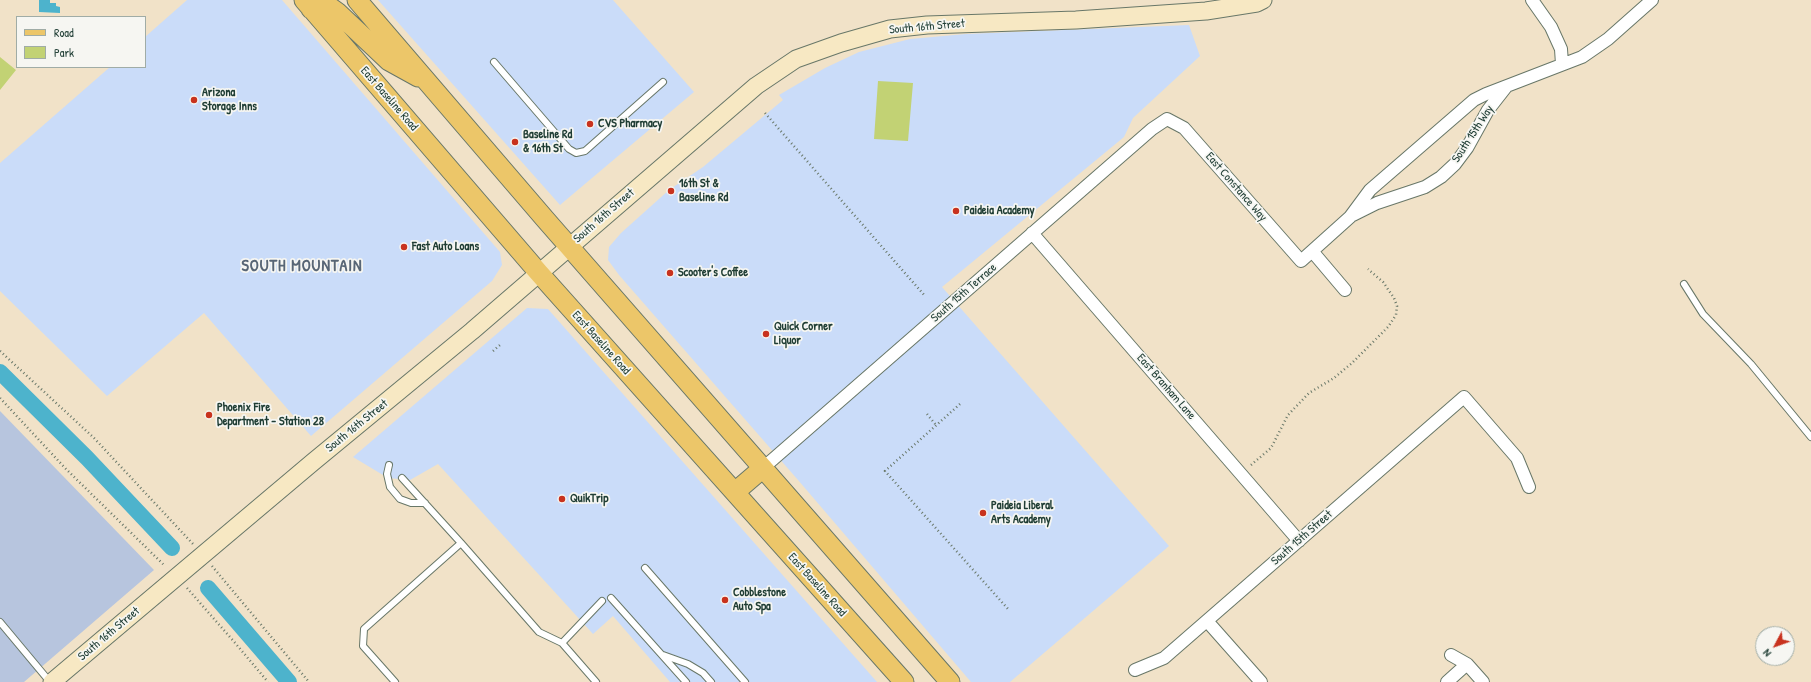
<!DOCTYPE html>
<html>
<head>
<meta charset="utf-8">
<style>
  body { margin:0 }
  #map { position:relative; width:1811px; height:682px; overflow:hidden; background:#f1e2c8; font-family:"Patrick Hand",sans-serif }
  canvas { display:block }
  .legend { position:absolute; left:16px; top:16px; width:130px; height:52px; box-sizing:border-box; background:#f6f6f2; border:1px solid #a0aca6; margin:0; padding:5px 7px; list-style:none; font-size:12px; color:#1f3d34 }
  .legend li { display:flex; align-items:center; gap:8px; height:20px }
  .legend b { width:20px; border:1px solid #a0aca6 }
  .north { position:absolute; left:1755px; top:626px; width:40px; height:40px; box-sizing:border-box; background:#f6f6f2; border:1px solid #a0aca6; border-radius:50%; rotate:229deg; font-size:11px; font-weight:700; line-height:16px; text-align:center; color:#1f3d34 }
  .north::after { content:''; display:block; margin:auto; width:14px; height:18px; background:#c8321e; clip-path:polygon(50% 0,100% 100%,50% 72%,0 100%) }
</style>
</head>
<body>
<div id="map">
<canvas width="1811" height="682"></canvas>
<ul class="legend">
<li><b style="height:5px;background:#ecc669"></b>Road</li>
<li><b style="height:11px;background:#c2d274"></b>Park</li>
</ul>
<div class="north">N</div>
</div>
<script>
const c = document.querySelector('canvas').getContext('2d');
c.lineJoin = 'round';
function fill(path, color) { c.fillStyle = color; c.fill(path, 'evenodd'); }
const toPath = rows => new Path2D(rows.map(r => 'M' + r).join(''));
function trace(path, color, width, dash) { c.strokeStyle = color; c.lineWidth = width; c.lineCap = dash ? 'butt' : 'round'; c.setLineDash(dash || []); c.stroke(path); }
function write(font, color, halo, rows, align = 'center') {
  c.font = font + ' "Patrick Hand",sans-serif'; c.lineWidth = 3.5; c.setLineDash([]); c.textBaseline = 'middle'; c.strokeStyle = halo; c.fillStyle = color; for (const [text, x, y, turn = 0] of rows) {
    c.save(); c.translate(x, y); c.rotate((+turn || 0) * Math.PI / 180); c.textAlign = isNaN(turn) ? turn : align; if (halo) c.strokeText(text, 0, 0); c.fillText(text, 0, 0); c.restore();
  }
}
fill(toPath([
  [187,0,282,0,500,252,502,265,492,281,311,436,204,313,107,396,0,291,0,163,110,67,145,67,145,37],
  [378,0,613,0,694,92,560,205],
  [1189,25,1200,56,1133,118,1124,137,942,287,1169,546,1010,682,971,682,798,480,619,275,608,260,609,247,621,233,669,190,703,167,783,100,779,95,825,68,859,52,910,39,966,34],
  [527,308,548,309,877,682,670,682,613,616,593,634,438,464,410,480,388,478,353,457]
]), '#cadcf9');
fill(toPath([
  [0,411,154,570,24,682,0,682]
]), '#b7c5de');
fill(toPath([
  [0,57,16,70,0,90],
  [878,81,913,83,908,141,874,139]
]), '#c2d274');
fill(toPath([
  [39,0,50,0,50,3,56,3,56,6,60,7,60,13,39,12]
]), '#4db3cc');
trace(toPath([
  [0,372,87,458,172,548],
  [208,588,289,682]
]), '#4db3cc', 16);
const lane = toPath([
  [494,62,569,149,576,153,585,151,663,82],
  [1684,284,1703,314,1751,364,1811,437],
  [389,465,387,474,390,487,400,499,411,503,425,503],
  [402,478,461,543],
  [645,568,745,682],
  [611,598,686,682],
  [0,622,50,682],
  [562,643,602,601],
  [663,655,688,664,703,673,711,682],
  [395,682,363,646,364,629,461,543,539,632,562,643,596,682]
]);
const street = toPath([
  [1532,0,1551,27,1561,49,1562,64],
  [1353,215,1377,203,1425,187,1441,177,1455,164,1467,148,1488,110,1506,87],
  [1032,233,1299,541],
  [1312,251,1345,290],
  [763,468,1152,129,1167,119,1184,128,1301,261,1350,217,1370,190,1474,100,1486,94,1582,57,1608,39,1652,0],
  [1207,621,1261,682],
  [1451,655,1467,664,1483,682],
  [1135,670,1164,658,1464,397,1517,458,1529,487],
  [1447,682,1467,664]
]);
const secondary = toPath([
  [52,682,313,462,472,331,756,86,796,59,841,43,890,29,927,25,1076,20,1206,11,1257,3,1263,0]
]);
const primary = toPath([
  [304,0,539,273,904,682],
  [357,0,545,219,950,682],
  [311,9,318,5,330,7,337,12,389,61,418,77],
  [735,492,763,468]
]);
trace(lane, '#687768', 8);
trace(street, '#687768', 14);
trace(secondary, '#687768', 19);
trace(primary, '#687768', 21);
trace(toPath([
  [765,113,925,296],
  [0,351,94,438,193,544],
  [493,351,500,345],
  [0,398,66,469,165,566],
  [960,404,885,471,1008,609],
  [927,414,936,425],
  [1251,465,1271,448,1288,415,1309,393,1334,378,1352,363,1388,327,1396,315,1397,306,1394,298,1383,282,1368,269],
  [212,566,309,682],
  [187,588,236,644,268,682]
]), '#687768', 2.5, [1, 3]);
trace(lane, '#fff', 6);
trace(street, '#fff', 12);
trace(secondary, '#f7e8c3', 17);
trace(primary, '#ecc669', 19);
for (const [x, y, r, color] of [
  [194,100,4,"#c8321e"],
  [590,124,4,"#c8321e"],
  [515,142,4,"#c8321e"],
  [671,191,4,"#c8321e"],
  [956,211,4,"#c8321e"],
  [404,247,4,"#c8321e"],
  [670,273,4,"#c8321e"],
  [766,334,4,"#c8321e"],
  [209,415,4,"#c8321e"],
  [562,499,4,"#c8321e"],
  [983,513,4,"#c8321e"],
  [725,600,4,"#c8321e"]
]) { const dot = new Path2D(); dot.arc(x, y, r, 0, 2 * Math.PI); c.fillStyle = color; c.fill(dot); trace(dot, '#f6f6f2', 1.5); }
write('12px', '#1f3d34', '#f6f6f2', [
  ["South 16th Street",927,27,-5],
  ["East Baseline Road",389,99,49],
  ["South 15th Way",1473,134,-57],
  ["East Constance Way",1236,187,49],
  ["South 16th Street",604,216,-41],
  ["South 15th Terrace",964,293,-41],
  ["East Baseline Road",601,343,48],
  ["East Branham Lane",1166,387,49],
  ["South 16th Street",357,426,-39],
  ["South 15th Street",1302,538,-41],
  ["East Baseline Road",817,585,48],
  ["South 16th Street",109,634,-40]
]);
write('bold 12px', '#1f3d34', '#f6f6f2', [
  ["Arizona",202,93],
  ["Storage Inns",202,107],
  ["CVS Pharmacy",598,124],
  ["Baseline Rd",523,135],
  ["& 16th St",523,149],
  ["16th St &",679,184],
  ["Baseline Rd",679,198],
  ["Paideia Academy",964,211],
  ["Fast Auto Loans",412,247],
  ["Scooter's Coffee",678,273],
  ["Quick Corner",774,327],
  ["Liquor",774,341],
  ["Phoenix Fire",217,408],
  ["Department - Station 28",217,422],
  ["QuikTrip",570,499],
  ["Paideia Liberal",991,506],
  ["Arts Academy",991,520],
  ["Cobblestone",733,593],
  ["Auto Spa",733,607]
], 'left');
c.letterSpacing = '1px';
write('bold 16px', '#586676', '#f6f6f2', [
  ["SOUTH MOUNTAIN",302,267]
]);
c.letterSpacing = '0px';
</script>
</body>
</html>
